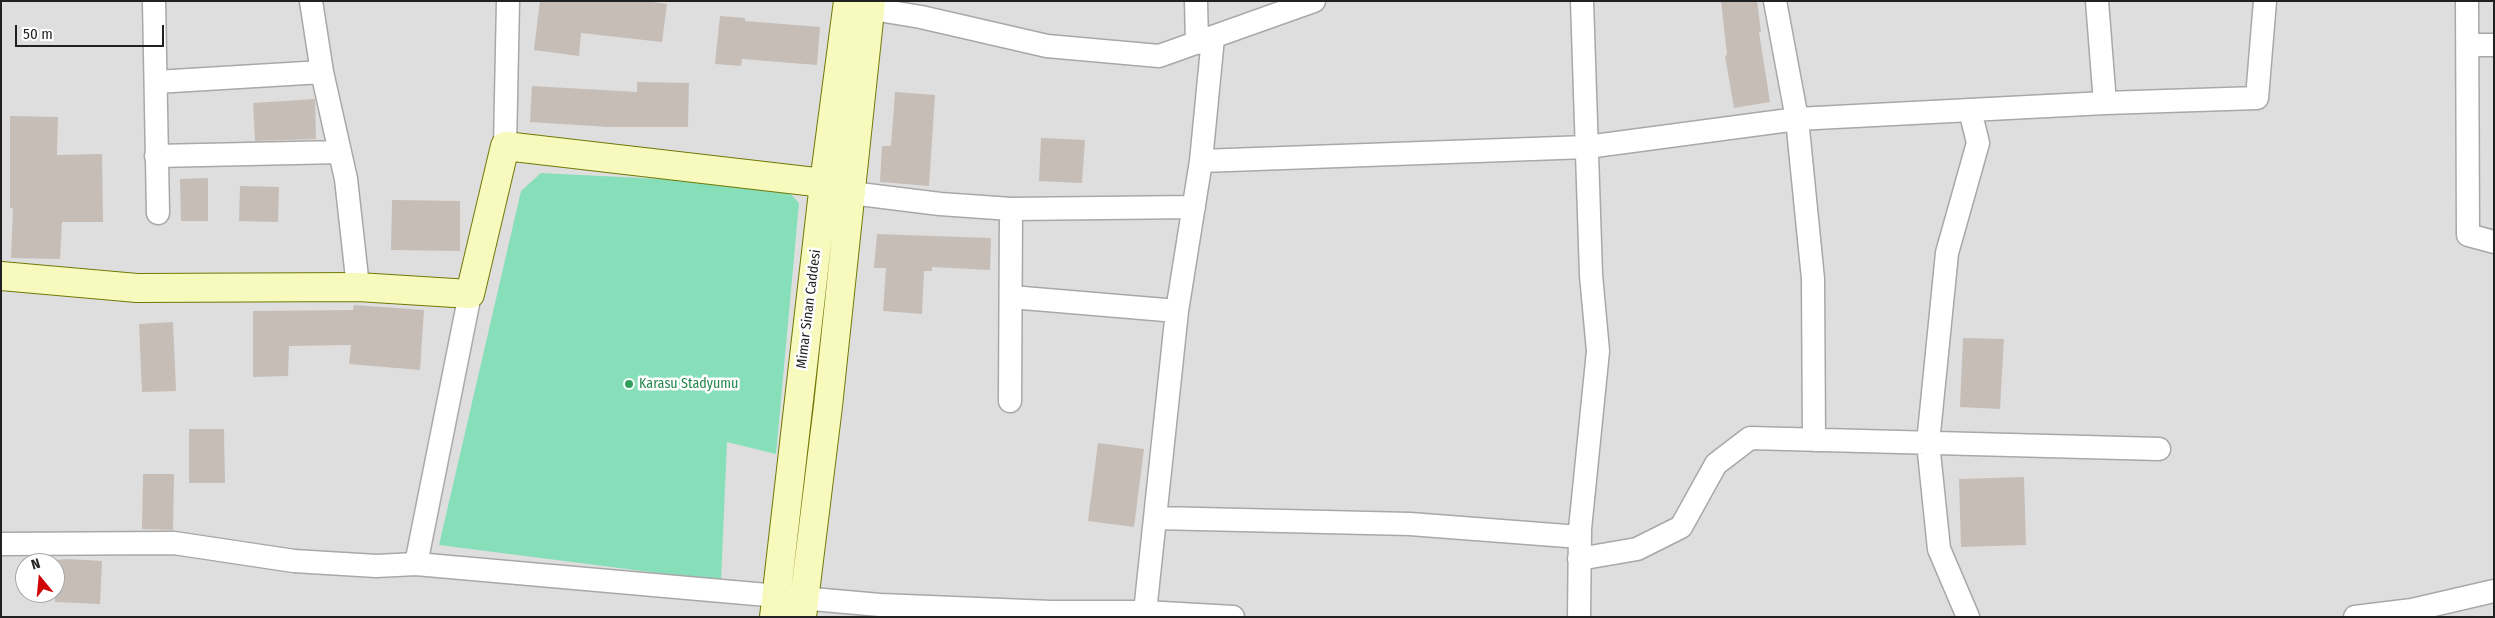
<!DOCTYPE html>
<html>
<head>
<meta charset="utf-8">
<style>
  body { margin:0 }
  #map { position:relative; width:2495px; height:618px; overflow:hidden; background:#f1ede7; font-family:"Fira Sans Condensed",sans-serif }
  canvas { display:block }
  .frame { position:absolute; inset:0; border:2px solid #212121; pointer-events:none }
  .north { position:absolute; left:15px; top:553px; width:50px; height:50px; box-sizing:border-box; background:#fff; border:1px solid #a6a6a6; border-radius:50%; rotate:343deg; font-size:14px; font-weight:700; line-height:20px; text-align:center; color:#212121 }
  .north::after { content:''; display:block; margin:auto; width:18px; height:22px; background:#cf0208; clip-path:polygon(50% 0,100% 100%,50% 72%,0 100%) }
  .scale { position:absolute; left:15px; top:25px; width:149px; height:22px; box-sizing:border-box; border:2px solid #212121; border-top:0; padding-left:6px; font-size:15px; line-height:18px; white-space:nowrap; color:#212121; -webkit-text-stroke:4px #fff; paint-order:stroke }
</style>
</head>
<body>
<div id="map">
<canvas width="2495" height="618"></canvas>
<div class="frame"></div>
<div class="north">N</div>
<div class="scale">50 m</div>
</div>
<script>
const c = document.querySelector('canvas').getContext('2d');
c.lineJoin = 'round';
function fill(path, color) { c.fillStyle = color; c.fill(path, 'evenodd'); }
const toPath = rows => new Path2D(rows.map(r => 'M' + r).join(''));
function trace(path, color, width, dash) { c.strokeStyle = color; c.lineWidth = width; c.lineCap = dash ? 'butt' : 'round'; c.setLineDash(dash || []); c.stroke(path); }
function write(font, color, halo, rows, align = 'center') {
  c.font = font + ' "Fira Sans Condensed",sans-serif'; c.lineWidth = 5; c.setLineDash([]); c.textBaseline = 'middle'; c.strokeStyle = halo; c.fillStyle = color; for (const [text, x, y, turn = 0] of rows) {
    c.save(); c.translate(x, y); c.rotate((+turn || 0) * Math.PI / 180); c.textAlign = isNaN(turn) ? turn : align; if (halo) c.strokeText(text, 0, 0); c.fillText(text, 0, 0); c.restore();
  }
}
fill(toPath([
  [1,1,2494,1,2494,617,1,617],
  [25,563,55,563,55,593,25,593]
]), '#dfdede');
fill(toPath([
  [541,173,782,185,799,203,776,454,727,442,721,581,439,545,521,191]
]), '#87dfba');
fill(toPath([
  [540,1,645,1,667,4,662,42,581,33,579,56,534,50],
  [1721,1,1757,1,1761,32,1759,32,1770,102,1734,108,1725,56,1727,55],
  [720,16,745,18,745,21,820,27,817,65,742,59,741,66,715,64],
  [637,82,689,83,688,127,609,127,530,122,532,86,637,92],
  [895,92,935,95,929,186,880,182,882,146,891,146],
  [315,99,316,139,255,141,253,103],
  [10,116,58,117,57,155,102,154,103,222,62,222,60,259,11,258,13,208,10,208],
  [1041,138,1085,140,1082,183,1039,181],
  [208,178,208,221,181,221,180,179],
  [240,186,279,187,278,222,239,221],
  [392,200,460,201,460,251,391,250],
  [877,234,991,238,990,270,932,267,932,271,924,271,922,314,883,311,886,268,874,268],
  [354,305,424,310,420,370,349,364,351,345,289,346,288,376,253,377,253,311,353,310],
  [173,322,176,391,142,392,139,324],
  [1963,338,2004,339,2000,409,1960,407],
  [189,429,224,429,225,483,189,483],
  [1098,443,1144,449,1134,527,1088,521],
  [143,474,174,474,173,530,142,529],
  [2024,477,2026,545,1961,547,1959,479],
  [68,559,102,561,100,604,55,602,55,560]
]), '#c6bdb7');
const minor = toPath([
  [154,1,158,213],
  [311,1,322,72,346,179,358,287],
  [1196,1,1197,43],
  [1775,1,1797,119,1813,279,1814,440],
  [2097,1,2105,103],
  [2467,1,2468,235,2494,242],
  [854,6,921,17,1047,46,1159,56,1314,1],
  [2468,45,2494,45],
  [156,82,322,72],
  [505,146,508,1],
  [156,156,340,152],
  [1201,161,1587,147,1797,119,2105,103,2257,98,2265,1],
  [851,193,940,204,1011,209,1194,207],
  [1011,297,1177,311],
  [1010,401,1011,209],
  [1156,518,1410,524,1580,537],
  [1,544,174,543,294,561,376,566,416,564,880,605,1051,612,1145,612,1233,617],
  [1579,559,1637,549,1681,527,1716,464,1750,438,2159,449],
  [416,564,470,294],
  [1145,612,1177,311,1201,161,1213,38],
  [1579,617,1580,529,1598,351,1591,275,1582,1],
  [1968,617,1939,549,1928,443,1947,253,1978,143,1970,110],
  [2355,617,2412,610,2494,591]
]);
const secondary = toPath([
  [1,276,137,288,358,287,470,294,505,146,824,183,851,193],
  [774,617,824,183,848,1],
  [802,617,828,406,871,1]
]);
trace(minor, '#a8a8a8', 25);
trace(secondary, '#707906', 30);
trace(minor, '#fff', 22);
trace(secondary, '#f8f9bd', 28);
for (const [x, y, r, color] of [
  [629,384,5,"#2e9e5b"]
]) { const dot = new Path2D(); dot.arc(x, y, r, 0, 2 * Math.PI); c.fillStyle = color; c.fill(dot); trace(dot, '#fff', 2); }
write('14px', '#212121', '#fff', [
  ["Mimar Sinan Caddesi",809,309,-83]
]);
write('14px', '#27864d', '#fff', [
  ["Karasu Stadyumu",639,384]
], 'left');
</script>
</body>
</html>
